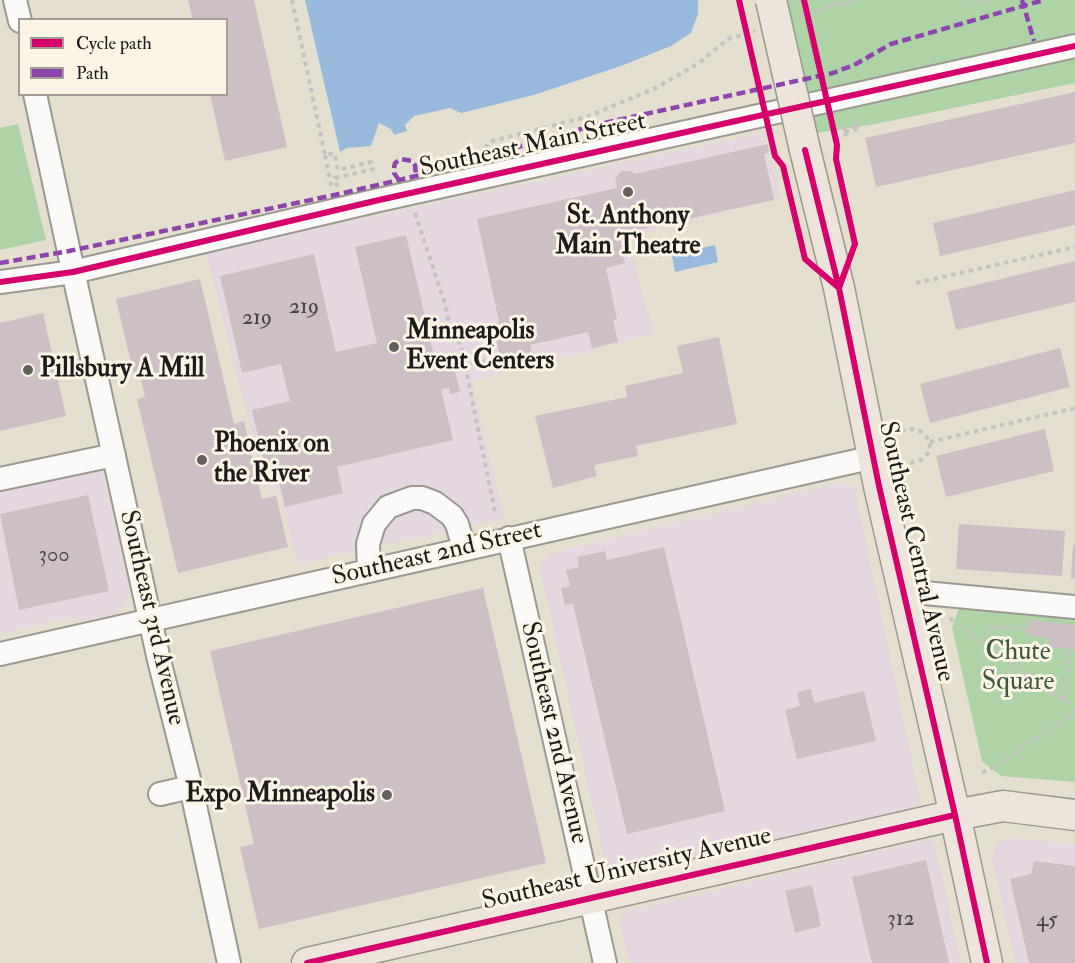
<!DOCTYPE html>
<html>
<head>
<meta charset="utf-8">
<style>
  body { margin:0 }
  #map { position:relative; width:1075px; height:963px; overflow:hidden; background:#e4dfce; font-family:"IM FELL Double Pica",serif }
  canvas { display:block }
  .legend { position:absolute; left:18px; top:18px; width:210px; height:78px; box-sizing:border-box; background:#fcf5e5; border:2px solid #a29e95; margin:0; padding:8px 10px; list-style:none; font-size:18px; color:#1c1c1c }
  .legend li { display:flex; align-items:center; gap:12px; height:30px }
  .legend b { width:30px; border:2px solid #a29e95 }
</style>
</head>
<body>
<div id="map">
<canvas width="1075" height="963"></canvas>
<ul class="legend">
<li><b style="height:8px;background:#d6006c"></b>Cycle path</li>
<li><b style="height:8px;background:#8e44ad"></b>Path</li>
</ul>
</div>
<script>
const c = document.querySelector('canvas').getContext('2d');
c.lineJoin = 'round';
function fill(path, color) { c.fillStyle = color; c.fill(path, 'evenodd'); }
const toPath = rows => new Path2D(rows.map(r => 'M' + r).join(''));
function trace(path, color, width, dash) { c.strokeStyle = color; c.lineWidth = width; c.lineCap = dash ? 'butt' : 'round'; c.setLineDash(dash || []); c.stroke(path); }
function write(font, color, halo, rows, align = 'center') {
  c.font = font + ' "IM FELL Double Pica",serif'; c.lineWidth = 6; c.setLineDash([]); c.textBaseline = 'middle'; c.strokeStyle = halo; c.fillStyle = color; for (const [text, x, y, turn = 0] of rows) {
    c.save(); c.translate(x, y); c.rotate((+turn || 0) * Math.PI / 180); c.textAlign = isNaN(turn) ? turn : align; if (halo) c.strokeText(text, 0, 0); c.fillText(text, 0, 0); c.restore();
  }
}
fill(toPath([
  [763,133,781,197,627,237,654,334,471,381,505,518,297,564,279,489,267,491,206,252],
  [100,464,130,593,118,613,83,622,74,617,0,633,0,487],
  [842,482,854,486,920,799,911,808,618,873,608,869,605,861,540,568,548,554],
  [1007,838,1075,845,1075,963,1016,963,992,859,996,845],
  [931,839,935,844,961,963,629,963,620,925,622,917,629,911]
]), '#e5d8e1');
fill(toPath([
  [784,0,1075,0,1075,83,875,124,810,134],
  [18,124,46,240,0,250,0,128],
  [960,606,1075,617,1075,782,1001,776,982,761,952,627]
]), '#add3a6');
fill(toPath([
  [305,0,698,0,698,14,691,33,671,46,621,66,534,95,461,113,450,108,414,116,405,125,407,131,394,135,391,129,379,123,371,146,347,148,340,152],
  [715,245,718,262,675,272,672,255]
]), '#98bbdd');
fill(toPath([
  [188,0,254,0,287,147,225,161,210,94,226,94,226,20,193,20],
  [1075,92,1075,143,876,187,865,138],
  [768,144,769,152,764,154,774,200,619,234,625,263,606,268,617,319,613,320,618,342,592,348,588,332,530,345,533,359,502,365,492,323,499,322,477,219,617,188,615,180,619,173,623,171,631,171,634,174],
  [1075,190,1075,225,940,256,933,223],
  [406,235,436,365,443,363,441,357,451,354,460,392,450,394,449,388,441,389,453,440,337,467,343,493,285,507,278,478,268,480,252,410,290,401,281,364,242,373,220,276,314,254,336,352,377,343,355,247],
  [1075,261,1075,302,956,330,947,292],
  [200,279,234,424,244,421,262,499,276,496,288,547,178,573,137,399,145,397,141,379,135,380,116,299],
  [43,313,66,416,0,431,0,323],
  [719,337,737,424,636,446,638,456,594,465,597,476,553,488,535,416,627,397,625,386,683,373,677,346],
  [1060,348,1070,387,930,423,920,384],
  [1045,429,1054,471,946,497,936,456],
  [88,495,109,591,19,610,0,514],
  [959,524,1065,531,1062,576,956,569],
  [1073,545,1075,545,1075,578,1071,578],
  [664,547,725,811,627,834,573,604,565,605,561,588,570,586,566,570,579,567,577,557,605,551,607,560],
  [483,588,546,863,259,929,240,847,254,844,210,651],
  [1029,620,1075,625,1075,650,1049,647,1049,638,1028,636],
  [811,689,814,703,864,691,876,741,797,759,785,710,800,706,797,692],
  [926,860,949,963,872,963,852,877],
  [1034,861,1075,866,1075,963,1029,963,1010,879,1031,874],
  [812,885,821,926,795,933,785,891]
]), '#ccc0c4');
const minor = toPath([
  [15,0,20,21],
  [35,94,77,289,159,660,191,787,229,963],
  [0,282,73,272,379,200,1075,46],
  [0,479,114,455],
  [509,538,605,963],
  [369,571,368,544,374,524,388,507,412,498,422,498,435,503,452,516,457,524,464,548],
  [903,591,1075,607],
  [0,654,874,457],
  [160,794,191,787]
]);
const major = toPath([
  [805,150,839,288,879,486,955,815,987,963],
  [307,963,955,815,1003,806,1075,815]
]);
trace(minor, '#9b998f', 26);
trace(major, '#9b998f', 33);
trace(toPath([
  [292,0,325,155,334,153,338,170,371,162,373,169,335,178,338,191],
  [970,0,993,0],
  [799,17,835,4,859,0],
  [855,126,845,128,842,132,854,130,859,120,857,115],
  [836,140,848,133],
  [325,155,332,190],
  [481,156,489,142,586,117,656,88,699,63,728,39,755,31],
  [415,213,445,304,451,332,461,345,495,512],
  [916,283,1075,247],
  [901,431,912,429,923,432,930,442,929,452,921,460,910,463],
  [930,442,1075,408],
  [950,618,1056,696,1075,706],
  [1002,657,1007,651,991,638,992,626,1028,630],
  [1063,700,1068,649],
  [982,772,990,770,1072,714,1075,710]
]), '#c5c4c0', 4, [4.5, 4.5]);
trace(minor, '#fbfaf8', 22);
trace(major, '#ede5dc', 30);
const majorBridge = toPath([
  [771,0,805,150]
]);
trace(majorBridge, '#9b998f', 33, []);
trace(toPath([
  [855,126,860,127,856,130],
  [454,368,500,357]
]), '#c5c4c0', 4, [4.5, 4.5]);
trace(majorBridge, '#ede5dc', 30);
trace(toPath([
  [1022,0,1034,41],
  [399,180,394,173,394,168,395,163,401,159,412,161,415,165,416,176],
  [0,263,69,251,339,194,416,176,595,125,833,73,854,65,891,44,1044,0]
]), '#8e44ad', 4.5, [9, 4.5]);
trace(toPath([
  [739,0,775,156,783,166,805,259,839,288],
  [804,0,837,145,836,159,855,244,839,288],
  [805,150,839,288,879,486,955,815,987,963],
  [0,282,73,272,379,200,1075,46],
  [307,963,955,815]
]), '#d6006c', 6);
for (const [x, y, r, color] of [
  [628,192,6,"#62605a"],
  [394,347,6,"#62605a"],
  [28,370,6,"#62605a"],
  [202,460,6,"#62605a"],
  [387,795,6,"#62605a"]
]) { const dot = new Path2D(); dot.arc(x, y, r, 0, 2 * Math.PI); c.fillStyle = color; c.fill(dot); trace(dot, '#fcf5e5', 2); }
write('22px', '#484546', null, [
  ["219",304,308],
  ["219",257,319],
  ["300",54,556],
  ["312",901,920],
  ["45",1047,921]
]);
write('26px', '#1c1c1c', '#fcf5e5', [
  ["Southeast Main Street",533,146,-12],
  ["Southeast Central Avenue",915,552,77],
  ["Southeast 2nd Street",437,555,-13],
  ["Southeast 3rd Avenue",151,618,77],
  ["Southeast 2nd Avenue",553,733,77],
  ["Southeast University Avenue",627,870,-13]
]);
write('bold 26px', '#1c1c1c', '#fcf5e5', [
  ["St. Anthony",628,217,"center"],
  ["Main Theatre",628,247,"center"],
  ["Minneapolis",406,332],
  ["Event Centers",406,362],
  ["Pillsbury A Mill",40,370],
  ["Phoenix on",214,445],
  ["the River",214,475],
  ["Expo Minneapolis",375,795,"right"]
], 'left');
write('26px', '#3f5941', '#fcf5e5', [
  ["Chute",1018,653],
  ["Square",1018,683]
]);
</script>
</body>
</html>
